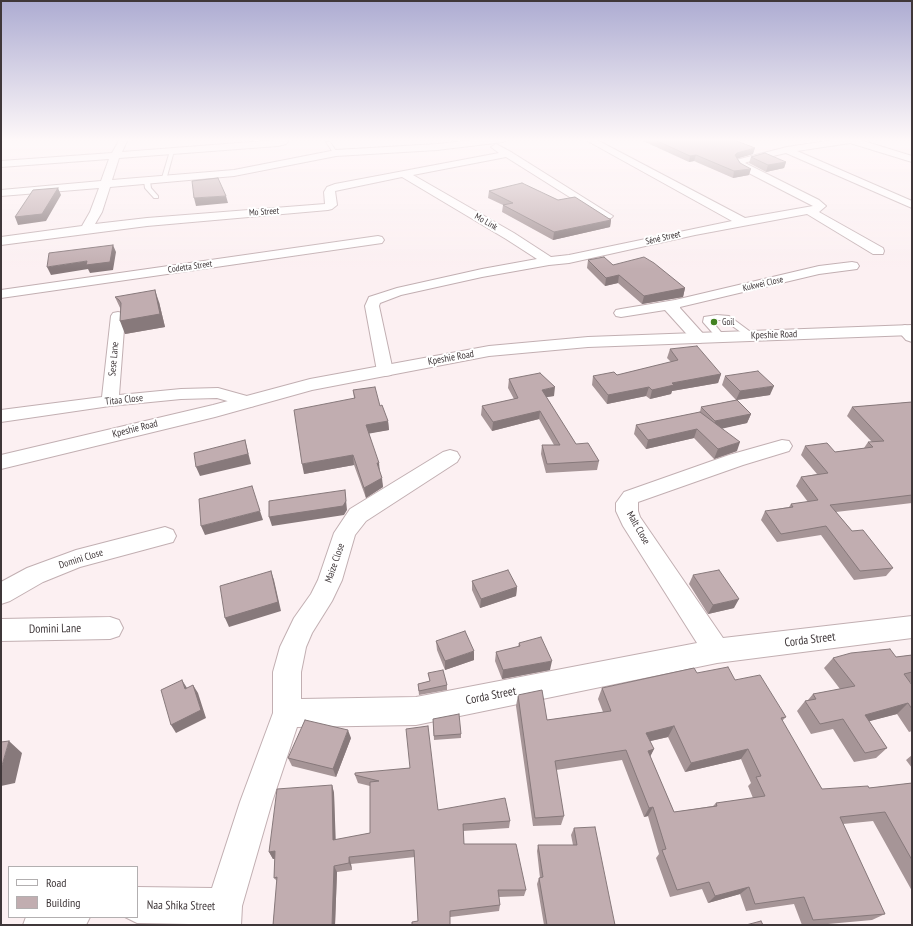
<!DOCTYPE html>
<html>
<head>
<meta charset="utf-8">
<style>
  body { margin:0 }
  #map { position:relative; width:913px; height:926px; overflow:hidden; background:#fcf0f2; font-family:"PT Sans Narrow",sans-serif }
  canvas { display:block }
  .frame { position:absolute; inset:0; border:2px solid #3f3739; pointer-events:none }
  .legend { position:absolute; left:8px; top:866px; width:130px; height:52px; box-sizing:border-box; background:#fff; border:1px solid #b2afb0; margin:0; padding:5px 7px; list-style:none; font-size:12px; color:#3f3739 }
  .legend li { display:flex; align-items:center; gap:8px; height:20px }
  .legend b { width:20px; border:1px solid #b2afb0 }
</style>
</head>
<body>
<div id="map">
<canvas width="913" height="926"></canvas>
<div class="frame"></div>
<ul class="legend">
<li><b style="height:5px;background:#fff"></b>Road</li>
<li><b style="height:11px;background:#c1adb0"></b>Building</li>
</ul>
</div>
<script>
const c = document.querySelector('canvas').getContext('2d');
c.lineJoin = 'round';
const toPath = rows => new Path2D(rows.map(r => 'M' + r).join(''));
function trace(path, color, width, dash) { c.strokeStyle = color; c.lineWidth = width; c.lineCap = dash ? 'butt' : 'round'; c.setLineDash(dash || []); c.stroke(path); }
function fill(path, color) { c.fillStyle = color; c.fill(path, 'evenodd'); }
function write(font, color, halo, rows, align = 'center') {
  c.font = font + ' "PT Sans Narrow",sans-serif'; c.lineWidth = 4; c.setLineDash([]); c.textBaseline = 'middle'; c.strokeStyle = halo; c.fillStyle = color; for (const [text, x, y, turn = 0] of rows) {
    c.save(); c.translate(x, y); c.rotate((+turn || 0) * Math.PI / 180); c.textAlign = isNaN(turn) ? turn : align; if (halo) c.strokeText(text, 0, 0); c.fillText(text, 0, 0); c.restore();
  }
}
const service = toPath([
  [326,142,330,142,338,154,334,154,326,142],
  [172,150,174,151,166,180,161,181,170,151,172,150],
  [147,179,150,181,151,188,158,196,158,198,154,198,145,188,144,181,147,179],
  [717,315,729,316,756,336,755,338,749,338,724,320,711,320,725,337,724,339,718,339,703,322,704,317,717,315]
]);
const minor = toPath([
  [1,139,6,139,1,142,1,139],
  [120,139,128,139,122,152,290,139,286,144,278,146,119,158,112,180,234,170,336,150,437,144,482,139,507,139,503,142,437,150,336,156,234,176,110,187,102,212,95,224,147,218,325,204,324,192,327,187,335,184,499,153,491,147,496,144,511,152,613,216,611,218,603,218,506,157,413,175,514,233,551,257,569,255,732,221,584,139,595,139,745,218,813,206,739,168,734,162,736,160,787,147,840,139,857,139,912,156,912,162,850,143,797,151,912,201,912,208,786,153,747,162,745,163,819,200,826,206,819,212,883,248,884,251,883,254,873,254,807,214,695,235,569,263,549,265,482,277,401,295,380,303,379,306,393,371,391,375,385,376,379,375,377,371,365,306,369,297,397,288,482,269,537,259,506,239,402,177,335,191,337,205,332,209,328,210,147,226,1,245,1,237,82,226,90,212,99,188,1,196,1,190,101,181,109,159,1,167,1,161,112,153,120,139],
  [378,236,382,237,384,240,382,243,1,298,1,290,378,236],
  [852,262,857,263,859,266,857,269,819,274,680,307,680,308,707,338,705,341,699,343,693,341,665,310,621,317,616,316,614,313,616,310,621,309,675,300,819,266,852,262],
  [118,312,123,313,125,316,119,395,181,389,218,388,254,398,257,402,254,406,248,407,217,398,181,399,110,406,1,422,1,410,102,397,111,316,113,313,118,312],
  [905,325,912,328,912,342,906,340,897,330,900,327,905,325],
  [782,440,789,441,792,446,789,451,743,465,638,502,638,511,640,517,723,638,912,616,912,638,717,663,416,725,297,727,272,802,242,906,241,925,137,923,125,917,137,917,137,887,212,888,240,802,273,713,273,672,280,647,294,618,311,594,318,580,334,533,350,509,443,452,450,450,457,452,460,457,457,462,366,521,355,535,342,580,332,601,312,633,306,647,301,672,301,699,416,697,697,643,623,526,616,511,616,503,624,492,729,455,782,440],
  [165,527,173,530,176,536,173,542,80,567,43,582,10,601,1,604,1,582,27,568,76,550,165,527],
  [110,617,119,620,123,628,119,636,110,639,1,641,1,619,110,617],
  [26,917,90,917,86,925,23,925,26,917]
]);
const tertiary = toPath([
  [912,325,912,335,588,347,489,356,312,390,215,417,1,469,1,455,213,405,310,379,489,346,588,337,912,325]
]);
trace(service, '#c2afb2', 2);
trace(minor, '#c2afb2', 2);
trace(tertiary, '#c2afb2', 2);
fill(service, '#fff');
fill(minor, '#fff');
fill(tertiary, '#fff');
fill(toPath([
  [644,139,732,139,753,154,737,158,749,175,733,178,694,161,689,162,643,141],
  [751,157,786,162,784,168,766,172,749,163],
  [489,191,558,200,611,220,610,227,553,240,502,212,503,205,488,198],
  [588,260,613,265,685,288,683,297,642,304,618,283,605,286,587,268],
  [115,297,159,302,165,327,125,334,121,310],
  [670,349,721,374,718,383,672,391,671,394,650,399,646,396,607,404,592,385,593,376,617,375,671,362,667,358],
  [725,376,770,395,737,400,751,414,747,423,722,428,737,451,714,459,694,438,646,449,634,434,636,425,700,412,701,407,736,400,722,385],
  [509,379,554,396,546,397,576,444,599,461,597,470,546,473,541,454,542,445,554,445,539,419,492,431,481,415,482,406,514,399,508,388],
  [353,390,380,406,388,421,389,430,369,433,380,472,383,487,366,498,354,465,304,474,354,398],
  [912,402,912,503,836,512,852,531,893,568,886,576,854,580,821,535,777,542,761,520,765,511,789,507,791,504,808,502,796,486,801,477,817,474,801,455,805,446,835,452,864,448,868,442,872,442,847,416,852,407],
  [693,575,734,608,708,614,689,584],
  [472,581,517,587,516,596,480,608,472,590],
  [436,641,474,660,445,670,437,650],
  [519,643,550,670,502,679,495,661,496,652,518,647],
  [912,655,912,682,910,682,912,685,912,731,909,732,897,714,869,721,887,748,876,758,854,762,833,729,811,734,797,711,805,701,808,700,813,694,840,689,824,668,833,658,896,657],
  [428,673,447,685,447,690,419,695,418,684,430,681],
  [697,673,735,680,786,717,782,721,822,789,869,788,912,783,912,891,873,821,843,824,885,914,872,920,817,925,802,925,794,904,746,911,740,894,708,903,702,889,670,897,656,858,659,854,648,816,644,817,622,760,556,770,564,816,561,825,533,826,516,706,518,695,547,720,603,712,598,699,602,688],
  [668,737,685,772,741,759,751,783,748,786,753,798,716,803,713,806,674,812,650,756,654,749,650,741],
  [433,719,461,734,461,738,434,740],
  [351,738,336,777,292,766,288,758],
  [912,755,912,768,906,760],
  [410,768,438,810,510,821,509,828,463,831,464,844,526,890,524,896,499,897,500,905,499,911,418,921,415,857,351,864,352,870,337,872,335,925,273,925,277,881,274,878,275,859,273,859,269,852,332,785,334,793,335,840,370,833,370,786,358,783,355,775],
  [574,828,615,925,544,925,537,884,539,878,540,878,537,851,538,845,573,845,571,835]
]), '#a69597');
fill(toPath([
  [755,148,753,154,736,159,735,155,737,153],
  [696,155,694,161,689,162,690,156],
  [786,162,784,168,766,172,768,165],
  [751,169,749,175,733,178,734,171],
  [58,188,61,195,46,221,18,225,15,217],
  [226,196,228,203,196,206,194,198],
  [611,220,610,227,553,240,554,232],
  [113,245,116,252,113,270,90,273,88,269,51,275,47,267,87,261],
  [619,275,618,283,605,286,606,278],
  [685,288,683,297,642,304,644,296],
  [155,290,159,302,165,327,125,334,120,321],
  [721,374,718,383,672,391,671,394,650,399,652,390,672,383],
  [774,386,770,395,736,400,740,391],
  [555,387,554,396,541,398,542,390],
  [649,387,646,396,607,404,608,395],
  [540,411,539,419,492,431,493,422],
  [751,414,747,423,712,431,715,421],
  [388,421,389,430,367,434,366,425],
  [697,429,694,438,646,449,648,440],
  [245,440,251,464,200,476,196,467],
  [740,442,737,451,714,459,718,449],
  [353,455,354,465,304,474,302,464],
  [377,463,379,463,380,472],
  [382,478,383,487,366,498,364,488],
  [345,490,347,510,344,515,272,526,269,517],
  [260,511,263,520,205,535,201,526],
  [271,571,274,580,281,611,229,627,225,618],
  [517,587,516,596,480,608,481,599],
  [739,599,734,608,708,614,713,605],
  [474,651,474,660,445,670,445,661],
  [552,661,550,670,502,679,503,670],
  [182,680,187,688,185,689],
  [193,685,198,693,206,718,176,733,171,725],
  [908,703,897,714,855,725,865,715],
  [674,726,668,737,642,743,646,733],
  [348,730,351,738,336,777,333,769],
  [9,741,22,753,15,783,1,786,1,769],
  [654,749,649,759,648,751],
  [748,749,741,759,685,772,691,763],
  [332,785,334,793,336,847,333,840],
  [653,807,648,816,644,817,649,808],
  [275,851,279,858,273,859,269,852],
  [349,857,351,864,352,870,349,863],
  [334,866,337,872,335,925,332,925],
  [749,887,740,894,708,903,715,896]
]), '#87797b');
const building = toPath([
  [653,139,732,139,755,148,737,153,735,155,740,163,751,169,734,171,696,155,690,156,653,139],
  [765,153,786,162,768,165,751,157,765,153],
  [218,178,226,196,194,198,192,181,218,178],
  [522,183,558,200,575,197,611,220,554,232,503,205,513,203,489,191,522,183],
  [58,188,42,214,15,217,33,190,58,188],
  [113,245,110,262,86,265,87,261,47,267,49,253,113,245],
  [604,257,613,265,644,257,654,263,685,288,644,296,619,275,606,278,588,260,604,257],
  [155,290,160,314,120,321,121,303,119,300,115,297,155,290],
  [697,346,721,374,672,383,674,385,652,390,649,387,608,395,593,376,614,372,617,375,678,360,670,349,697,346],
  [758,371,774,386,740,391,725,376,758,371],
  [540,373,555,387,542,390,576,444,588,443,599,461,547,464,542,445,560,445,540,411,493,422,482,406,518,398,509,379,540,373],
  [375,387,380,406,382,405,388,421,366,425,379,463,377,463,382,478,364,488,353,455,302,464,294,410,355,398,353,390,375,387],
  [737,400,751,414,715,421,701,407,737,400],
  [912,402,912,495,830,505,852,531,863,530,893,568,860,571,826,526,781,534,765,511,793,507,791,504,818,500,801,477,828,473,805,446,827,443,835,452,873,447,868,442,884,441,852,407,912,402],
  [700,412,740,442,718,449,697,429,648,440,636,425,700,412],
  [245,440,248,454,196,467,194,453,245,440],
  [252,486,260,511,201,526,199,499,252,486],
  [345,490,346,501,343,506,269,517,269,501,345,490],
  [508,570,517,587,481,599,472,581,508,570],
  [719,570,739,599,713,605,693,575,719,570],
  [271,571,278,602,225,618,220,586,271,571],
  [465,631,474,651,445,661,436,641,465,631],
  [541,637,552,661,503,670,496,652,520,646,519,643,541,637],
  [890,649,896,657,912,655,912,672,904,674,912,685,912,709,908,703,865,715,887,748,865,753,843,719,820,724,805,701,816,699,813,694,855,686,833,658,851,653,890,649],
  [728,667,735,680,760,675,786,717,781,718,822,789,868,786,869,788,912,783,912,860,885,812,840,817,885,914,813,920,804,897,755,904,749,887,715,896,709,882,677,890,662,850,666,849,653,807,649,808,626,750,555,761,564,816,535,818,518,695,542,690,547,720,611,711,602,688,694,668,697,673,728,667],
  [674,726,691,763,748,749,761,776,756,777,765,796,716,803,717,806,674,812,648,751,654,749,646,733,674,726],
  [443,670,447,685,419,691,418,684,430,681,428,673,443,670],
  [182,680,185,689,193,685,201,710,171,725,161,690,182,680],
  [459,714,461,734,434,736,433,719,459,714],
  [305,720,348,730,333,769,288,758,305,720],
  [428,726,438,810,505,798,510,821,463,824,464,844,516,844,526,890,498,890,500,905,450,911,450,925,412,925,412,922,418,921,414,850,349,857,349,863,334,866,332,925,273,925,277,877,274,878,275,851,269,852,277,789,332,785,333,840,370,833,370,782,379,781,355,775,355,773,410,768,406,729,428,726],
  [9,741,1,769,1,742,9,741],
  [595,827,615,925,547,925,539,878,543,877,538,845,577,845,574,828,595,827],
  [761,921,763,925,746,925,761,921]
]);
fill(building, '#c1adb0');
trace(building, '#87797b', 1);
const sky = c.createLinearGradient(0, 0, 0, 269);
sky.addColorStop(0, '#adacd2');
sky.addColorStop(0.52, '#fef8f9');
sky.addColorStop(1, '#fef8f900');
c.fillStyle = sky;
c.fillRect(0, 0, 913, 269);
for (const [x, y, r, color] of [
  [714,322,4,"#438222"]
]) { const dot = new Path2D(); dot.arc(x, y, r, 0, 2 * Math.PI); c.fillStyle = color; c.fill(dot); trace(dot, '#fff', 1.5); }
write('9px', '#3f3739', '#fff', [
  ["Mo Street",264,212,-4],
  ["Mo Link",486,222,30],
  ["Séné Street",663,238,-13],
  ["Codetta Street",190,267,-8],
  ["Kukwei Close",763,284,-13]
]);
write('9px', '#3f3739', '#fff', [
  ["Goil",722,322]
], 'left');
write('10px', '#3f3739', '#fff', [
  ["Kpeshie Road",774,335,-2],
  ["Kpeshie Road",451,358,-10],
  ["Sese Lane",114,359,-85],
  ["Titaa Close",124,400,-6],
  ["Kpeshie Road",135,429,-14],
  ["Malt Close",638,528,60],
  ["Domini Close",81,559,-17],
  ["Maize Close",335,563,-71]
]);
write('12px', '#3f3739', '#fff', [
  ["Domini Lane",55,629,-1],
  ["Corda Street",810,640,-7],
  ["Corda Street",491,696,-11],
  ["Naa Shika Street",181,906,1]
]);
</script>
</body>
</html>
